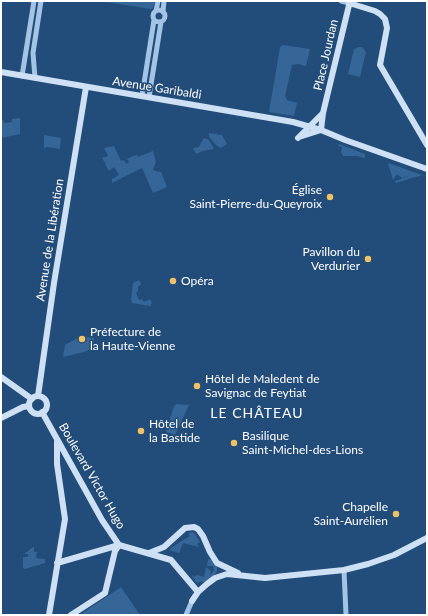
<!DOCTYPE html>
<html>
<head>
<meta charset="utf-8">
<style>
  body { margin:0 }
  #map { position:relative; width:428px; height:616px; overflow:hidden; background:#224c79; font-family:Lato,sans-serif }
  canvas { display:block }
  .frame { position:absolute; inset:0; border:2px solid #fff; pointer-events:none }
</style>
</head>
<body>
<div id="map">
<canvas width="428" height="616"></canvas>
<div class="frame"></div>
</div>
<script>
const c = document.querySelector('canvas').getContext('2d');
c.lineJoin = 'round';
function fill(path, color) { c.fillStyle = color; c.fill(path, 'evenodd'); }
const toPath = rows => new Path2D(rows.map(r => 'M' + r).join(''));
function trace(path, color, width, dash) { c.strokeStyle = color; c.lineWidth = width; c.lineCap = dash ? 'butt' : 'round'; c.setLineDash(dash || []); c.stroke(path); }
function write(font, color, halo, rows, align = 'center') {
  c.font = font + ' Lato,sans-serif'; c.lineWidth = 3; c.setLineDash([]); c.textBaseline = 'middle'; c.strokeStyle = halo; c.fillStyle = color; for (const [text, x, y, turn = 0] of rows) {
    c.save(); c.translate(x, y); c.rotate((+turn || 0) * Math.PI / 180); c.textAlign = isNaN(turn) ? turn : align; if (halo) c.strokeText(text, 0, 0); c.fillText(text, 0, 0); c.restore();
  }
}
fill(toPath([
  [100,1,155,1,153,8,151,9],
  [283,45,310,49,306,66,298,64,292,65,285,96,287,100,297,103,294,116,269,112,280,47],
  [359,47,362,47,366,52,360,77,348,74,354,49],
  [20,118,20,134,1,138,1,120,3,120,4,123,12,122,12,119],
  [209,133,222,135,227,144,221,148,217,146,209,137],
  [44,135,61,138,60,149,47,147,44,148],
  [205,138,209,140,214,149,203,151,196,154,193,148,199,147,203,139],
  [339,144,365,154,365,158,357,156,343,156,341,152,342,147,338,146],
  [114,146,121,161,124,160,126,164,129,162,127,159,133,156,137,155,138,157,153,151,156,162,153,169,155,171,161,172,167,187,153,193,142,168,112,183,112,179,119,175,114,167,109,171,105,164,107,162,105,163,102,158,108,156,104,148],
  [388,163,422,175,396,183,395,181,412,175,402,178,397,174,393,180],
  [139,280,141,284,138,287,138,291,136,293,139,300,142,299,144,302,150,299,152,303,150,306,132,303,131,300,133,283],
  [81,336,94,338,94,343,91,349,84,352,63,357,65,345],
  [177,404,189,405,175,435,166,432,174,406],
  [188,533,192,532,195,534,200,542,197,544,199,547,183,543,179,553,169,550,172,547,190,536],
  [33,547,34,547,34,552,37,552,36,558,45,559,45,563,25,569,23,568,23,557,28,557,28,554,24,554],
  [208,559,213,560,217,567,217,571,214,576,203,583,202,581,197,583,192,576,193,575,194,577,197,575,204,577,206,567,211,571,210,576,214,570,213,566,207,566],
  [121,587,140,615,80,615,84,612]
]), '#356697');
trace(toPath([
  [341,1,349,3],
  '153 16a6 6 0 1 1 12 0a6 6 0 1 1-12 0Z',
  [156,11,158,1],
  [163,12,164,1],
  [22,76,34,1],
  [35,78,33,53,41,1],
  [142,96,154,20],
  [149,97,161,22],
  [344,570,346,615],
  [186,615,192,601]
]), '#a3c4e5', 5);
trace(toPath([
  [349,3,375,11,380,14,385,19,387,28,380,65,427,145],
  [1,72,293,122,321,130,345,140,427,169],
  [321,130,323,113,350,1],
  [299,137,321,130],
  [298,138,323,113],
  [1,377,32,399],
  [38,396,54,283,86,87],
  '29 405a9 9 0 1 1 18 0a9 9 0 1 1-18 0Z',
  [42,412,102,520,119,545,171,560,198,592],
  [1,418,23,407,29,406],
  [149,553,164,547,185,528,194,527,198,529,203,536,210,552,217,563,238,573],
  [57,563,119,545],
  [192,601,198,592,207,584,215,578,227,574,265,578,344,570,368,564,394,555,427,538],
  [49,615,65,519,57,464,57,441],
  [71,615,105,593,115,551,119,545]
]), '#cde0f4', 6);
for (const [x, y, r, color] of [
  [330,197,4,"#f0c266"],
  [368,259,4,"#f0c266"],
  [173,281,4,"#f0c266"],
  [82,339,4,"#f0c266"],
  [197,386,4,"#f0c266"],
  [141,431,4,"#f0c266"],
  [234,443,4,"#f0c266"],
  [396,514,4,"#f0c266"]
]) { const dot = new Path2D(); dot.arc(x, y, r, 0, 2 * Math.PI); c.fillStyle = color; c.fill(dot); trace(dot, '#224c79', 1.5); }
write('12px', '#fff', '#224c79', [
  ["Place Jourdan",326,55,-77],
  ["Avenue Garibaldi",157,88,9],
  ["Avenue de la Libération",50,240,-81],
  ["Boulevard Victor Hugo",92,476,60]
]);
write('12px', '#fff', '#224c79', [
  ["Église",322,190,"right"],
  ["Saint-Pierre-du-Queyroix",322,204,"right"],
  ["Pavillon du",360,252,"right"],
  ["Verdurier",360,266,"right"],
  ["Opéra",181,281],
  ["Préfecture de",90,332],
  ["la Haute-Vienne",90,346],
  ["Hôtel de Maledent de",205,379],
  ["Savignac de Feytiat",205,393],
  ["Hôtel de",149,424],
  ["la Bastide",149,438],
  ["Basilique",242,436],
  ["Saint-Michel-des-Lions",242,450],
  ["Chapelle",388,507,"right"],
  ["Saint-Aurélien",388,521,"right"]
], 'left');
c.letterSpacing = '1px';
write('14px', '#fff', '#224c79', [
  ["LE CHÂTEAU",257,413]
]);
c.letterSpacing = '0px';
</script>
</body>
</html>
